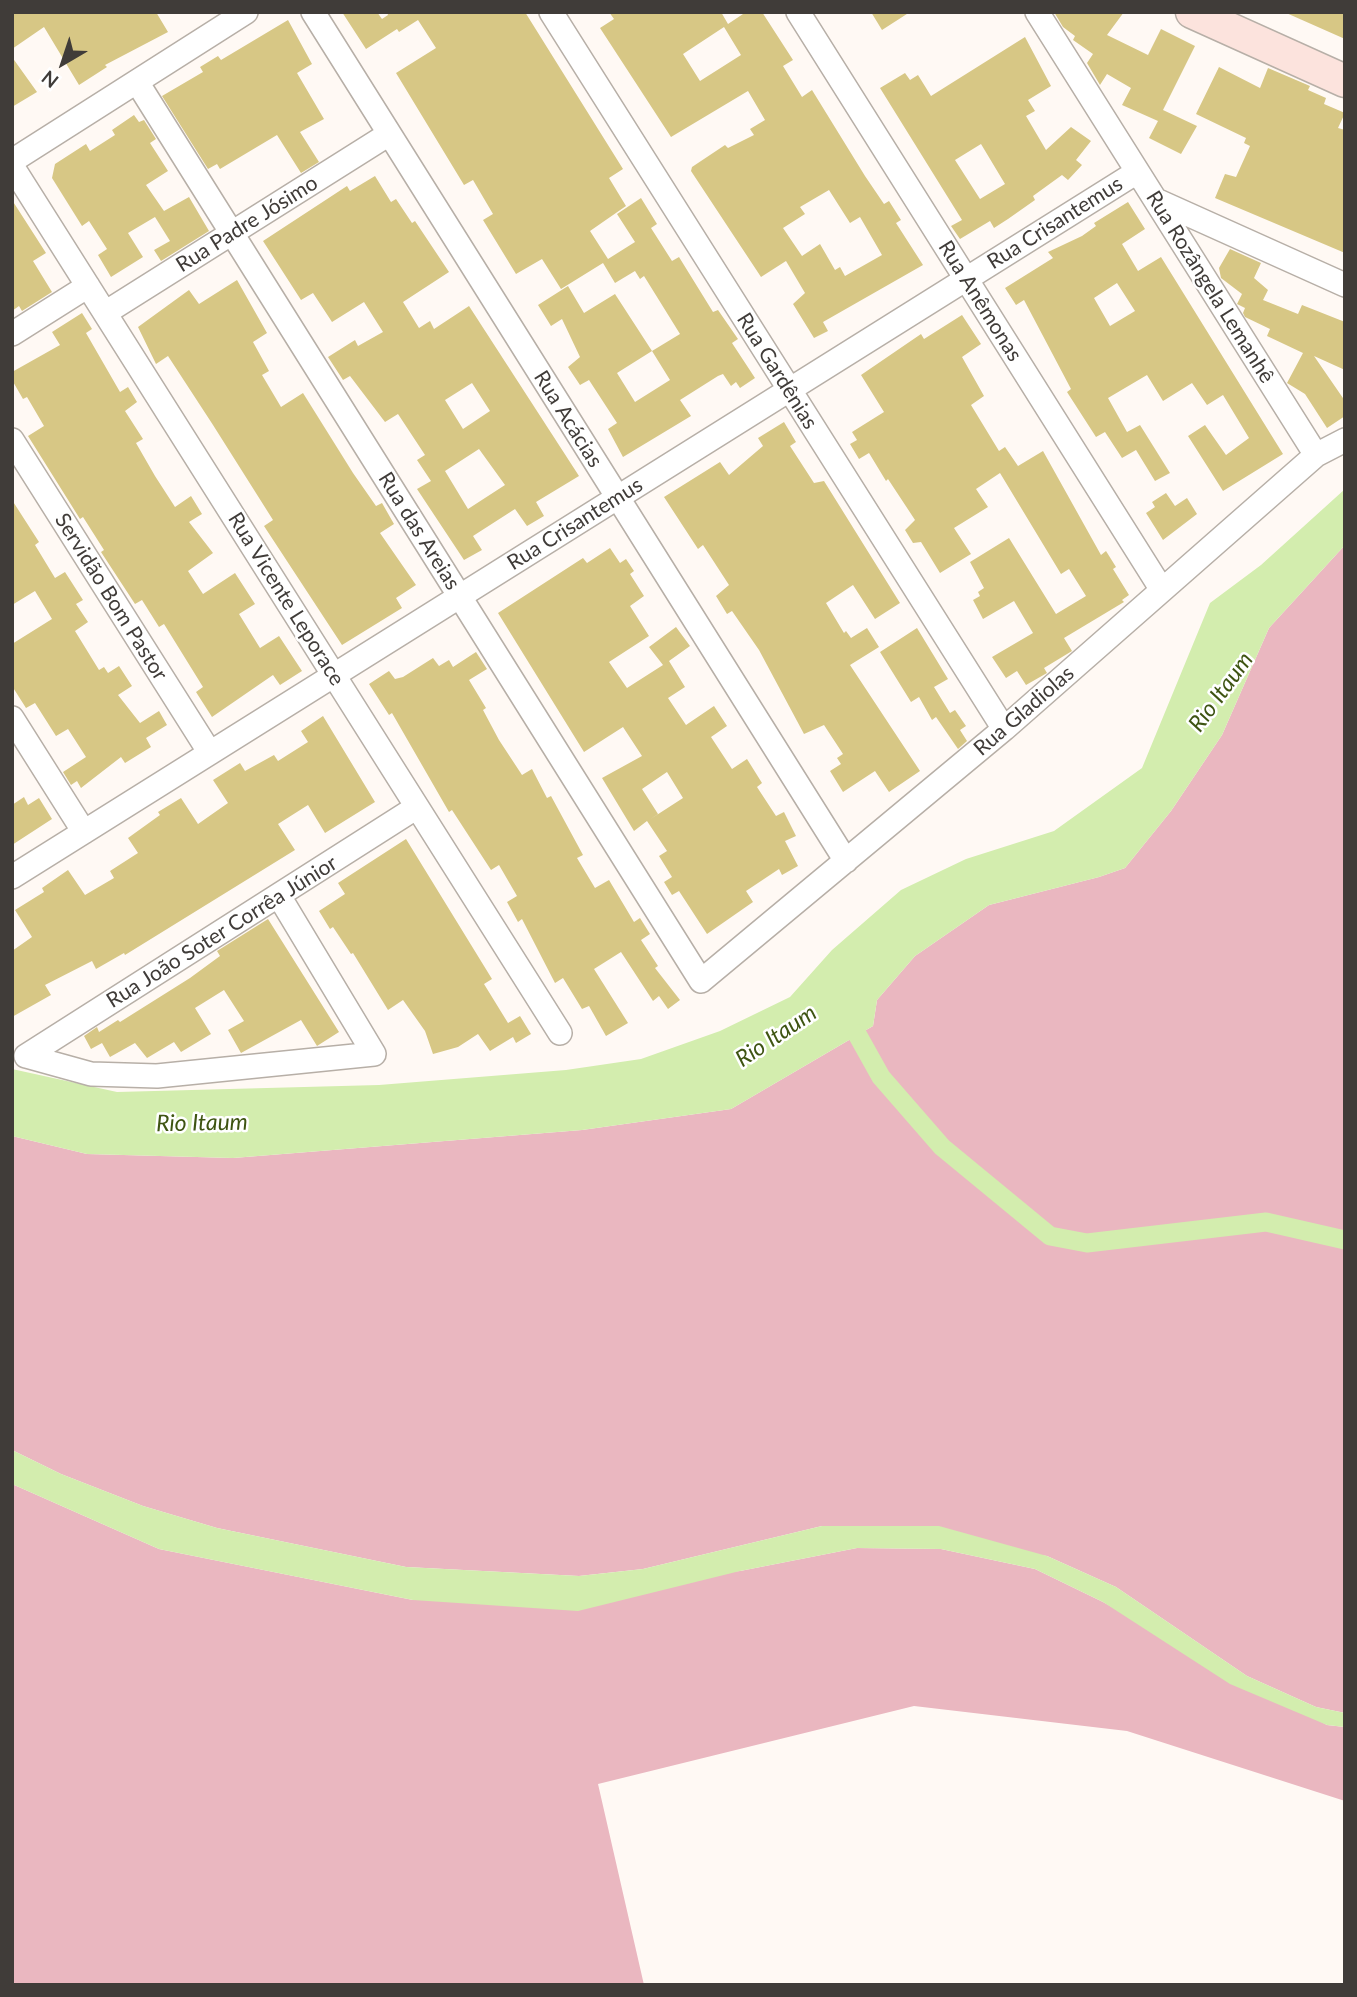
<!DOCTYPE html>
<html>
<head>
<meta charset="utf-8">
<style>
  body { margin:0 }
  #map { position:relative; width:1357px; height:1997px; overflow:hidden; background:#fff9f4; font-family:Lato,sans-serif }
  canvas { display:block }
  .frame { position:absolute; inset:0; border:14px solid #403c39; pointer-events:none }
  .north { position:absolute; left:28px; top:28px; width:70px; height:70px; -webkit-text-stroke:5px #fff; paint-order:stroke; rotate:219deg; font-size:19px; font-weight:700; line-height:28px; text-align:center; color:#403c39 }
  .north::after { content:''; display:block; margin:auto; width:24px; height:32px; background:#403c39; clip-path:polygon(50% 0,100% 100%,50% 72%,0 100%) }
</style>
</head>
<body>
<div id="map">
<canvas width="1357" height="1997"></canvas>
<div class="frame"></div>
<div class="north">N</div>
</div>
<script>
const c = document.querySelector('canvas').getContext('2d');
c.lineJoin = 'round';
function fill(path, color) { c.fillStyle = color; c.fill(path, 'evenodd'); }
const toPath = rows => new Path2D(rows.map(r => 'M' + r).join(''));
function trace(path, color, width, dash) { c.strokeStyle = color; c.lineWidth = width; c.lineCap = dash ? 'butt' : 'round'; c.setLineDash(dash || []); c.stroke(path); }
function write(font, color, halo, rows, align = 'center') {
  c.font = font + ' Lato,sans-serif'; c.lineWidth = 5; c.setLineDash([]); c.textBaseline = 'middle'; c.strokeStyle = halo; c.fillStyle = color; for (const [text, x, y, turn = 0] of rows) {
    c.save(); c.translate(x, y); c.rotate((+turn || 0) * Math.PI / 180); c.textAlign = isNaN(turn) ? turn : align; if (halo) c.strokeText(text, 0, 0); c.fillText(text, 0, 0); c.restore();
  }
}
fill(toPath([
  [1345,545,1345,1713,1316,1707,1247,1676,1116,1587,1047,1556,822,1526,643,1569,579,1576,406,1567,217,1528,143,1506,61,1474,12,1450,12,1136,87,1154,233,1158,582,1130,731,1109,873,1026,877,1000,915,956,989,905,1099,877,1125,868,1171,811,1222,735,1269,628],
  [12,1484,159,1549,413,1600,740,1571,857,1548,941,1549,1035,1569,1103,1602,1327,1725,1345,1727,1345,1801,1127,1731,914,1706,598,1784,644,1985,12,1985]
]), '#eab7c0');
fill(toPath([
  [1345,489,1345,545,1269,628,1222,735,1171,811,1125,868,1099,877,989,905,915,956,877,1000,873,1026,731,1109,582,1130,233,1158,87,1154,12,1136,12,1069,117,1092,379,1085,566,1070,641,1059,720,1031,790,997,832,950,901,890,966,859,1054,831,1142,768,1210,603,1261,565],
  [12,1450,61,1474,143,1506,217,1528,406,1567,579,1576,643,1569,822,1526,939,1526,1047,1556,1116,1587,1247,1676,1316,1707,1345,1713,1345,1727,1327,1725,1230,1684,1103,1602,1035,1569,941,1549,857,1548,740,1571,578,1611,413,1600,159,1549,12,1484]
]), '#d3edae');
trace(toPath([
  [857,1034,881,1077,942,1147,1050,1236,1087,1243,1266,1222,1345,1240]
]), '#d3edae', 19);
fill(toPath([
  [12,12,156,12,168,32,105,65,107,67,79,85,44,27,12,49],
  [342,12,377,12,382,19,388,15,387,12,431,12,426,15,431,12,525,12,623,169,609,178,626,206,590,231,608,259,635,242,617,214,641,198,657,224,651,228,672,261,679,257,713,312,718,310,738,339,732,343,755,378,740,388,736,382,731,386,723,374,718,376,680,400,691,416,623,457,608,429,617,423,589,380,580,385,568,367,580,357,562,319,551,326,538,305,568,286,584,313,615,294,652,351,617,373,635,402,670,380,652,351,680,334,644,276,640,279,635,271,615,283,603,263,561,289,542,259,516,274,483,220,493,214,473,180,464,185,396,73,436,48,418,20,399,32,397,29,366,49],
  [609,12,721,12,728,24,746,12,762,12,793,60,783,66,802,97,812,90,865,176,884,204,889,201,901,220,896,223,923,265,823,322,828,331,814,338,793,304,805,293,786,261,761,277,691,171,692,167,725,145,728,148,754,135,750,129,765,120,748,91,671,137,600,28,614,19],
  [724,27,741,55,700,81,683,54],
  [829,190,850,223,860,217,882,255,845,276,840,267,835,270,820,244,802,256,783,228,805,214,800,207],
  [871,12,910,12,882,30],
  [1054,12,1124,12,1107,35,1148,55,1161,29,1195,46,1163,110,1197,126,1181,154,1149,138,1158,121,1122,105,1131,88,1107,74,1100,85,1087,63,1093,54,1073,40,1075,36,1063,27],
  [1284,12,1345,12,1345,39],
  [288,20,312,64,297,73,324,119,300,132,319,162,301,173,277,135,220,169,217,164,208,169,162,96,203,72,200,67,218,56,221,60],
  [1025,37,1051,86,1028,100,1035,111,1026,116,1046,150,1071,127,1091,141,1076,160,1082,165,1068,180,1062,175,1033,196,1035,200,1008,219,994,228,990,221,960,239,951,226,962,220,880,88,905,73,910,80,918,75,931,96],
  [981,144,1005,184,980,199,955,160],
  [12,57,37,92,12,107],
  [1219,67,1260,88,1268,68,1310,86,1308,90,1326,98,1324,104,1345,113,1338,128,1345,130,1345,253,1215,198,1225,174,1236,177,1250,146,1244,143,1246,138,1196,114],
  [134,115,139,122,144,120,156,139,150,143,168,171,146,185,164,211,189,197,209,231,161,261,154,250,170,241,155,217,128,233,143,257,111,277,98,255,107,249,89,221,82,226,52,178,55,164,86,144,90,151,115,135,112,130],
  [375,176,391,202,396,199,412,223,415,221,449,272,403,302,419,328,430,321,434,329,469,306,579,476,536,502,544,516,527,526,515,509,473,536,482,550,464,560,417,489,431,481,417,460,425,455,398,414,385,422,350,376,343,380,328,357,355,340,358,346,383,332,364,302,332,322,313,293,301,300,263,241,347,186,350,191],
  [472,383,490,411,463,429,445,400],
  [479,449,505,485,468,509,445,471],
  [12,200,46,253,33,261,52,292,22,311,19,306,12,311],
  [1128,202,1145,229,1122,244,1138,271,1161,257,1283,454,1223,491,1188,436,1205,425,1226,455,1249,438,1223,395,1207,405,1192,383,1163,401,1147,375,1108,398,1127,432,1140,425,1170,473,1155,481,1136,450,1122,458,1105,432,1096,437,1067,392,1071,389,1024,300,1016,305,1005,288,1053,258,1048,252,1082,236,1096,226,1094,223],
  [1117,283,1135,311,1110,326,1094,298],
  [1230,249,1261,263,1254,278,1268,290,1263,300,1298,314,1302,305,1345,322,1345,370,1314,356,1345,401,1345,416,1327,428,1305,394,1287,383,1303,353,1267,336,1270,329,1245,317,1243,313,1245,308,1237,304,1242,294,1221,278,1219,268],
  [237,280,267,333,253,342,269,371,262,375,281,407,303,393,353,473,376,506,382,503,394,524,380,533,416,585,396,598,402,608,342,645,264,526,273,520,213,425,168,356,156,364,138,327,189,290,199,304],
  [82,313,92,329,86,333,120,392,128,387,137,402,125,411,143,439,136,443,155,476,175,507,191,496,202,514,189,522,213,553,188,571,203,594,235,573,255,604,239,614,260,648,279,636,302,671,280,685,273,675,212,717,196,692,203,687,164,624,159,627,142,600,135,604,101,552,104,550,83,517,80,519,28,436,44,426,27,397,23,399,12,380,12,372,60,345,52,332],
  [962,315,981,344,962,357,984,396,971,405,999,451,1005,447,1018,466,1043,451,1101,555,1106,551,1116,567,1113,569,1129,595,1122,600,1124,602,1064,638,1072,651,1044,668,1047,673,1026,685,1017,671,1006,678,992,657,1033,633,1014,601,983,619,973,600,980,596,978,592,984,588,970,562,1009,538,1056,614,1086,596,1069,569,1061,574,1000,473,976,489,988,507,954,528,971,554,940,573,921,542,913,543,905,530,915,520,888,479,886,481,869,453,859,459,850,444,857,440,852,432,884,412,861,375,921,334,924,339],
  [784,422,796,442,790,446,814,483,824,481,900,603,875,619,853,585,826,603,844,633,846,631,851,638,867,628,879,647,850,665,920,771,889,792,875,771,843,792,830,771,841,764,837,758,843,754,824,725,804,734,759,650,732,611,727,614,716,596,729,585,703,545,698,549,664,497,720,462,729,475,763,446,758,438],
  [1166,493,1175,506,1187,498,1197,514,1163,540,1146,513,1155,507,1152,502],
  [12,500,39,542,35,545,55,578,65,572,83,600,76,604,88,622,75,631,99,670,104,667,108,673,119,666,132,686,118,695,140,723,159,711,167,725,146,738,151,747,125,763,121,757,81,788,77,781,71,785,63,772,86,757,68,729,56,736,35,703,26,708,12,686,12,644,52,619,35,591,12,605],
  [610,548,620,563,626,559,634,571,630,574,644,596,630,606,649,636,609,662,627,688,663,665,649,647,676,627,690,646,669,661,685,687,668,698,686,725,714,706,727,726,711,737,732,769,747,759,762,783,757,787,776,816,784,812,796,836,785,841,798,866,782,875,779,869,746,891,753,902,707,934,679,891,672,895,664,882,672,877,659,856,667,851,647,821,634,831,602,778,642,756,623,727,584,752,498,613,583,558,587,563],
  [667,772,683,798,649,820,658,814,642,789],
  [917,628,948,679,934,687,950,713,955,710,966,726,960,730,967,741,958,749,936,717,932,720,919,697,911,702,880,652],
  [476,652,487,669,469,680,486,708,483,710,499,740,522,775,532,769,547,798,551,796,583,855,577,858,595,888,609,880,634,922,640,918,650,934,641,940,658,966,655,968,680,1000,668,1009,659,996,653,1001,621,952,594,969,628,1023,606,1036,589,1006,582,1009,563,978,555,983,522,919,518,922,507,902,517,896,499,865,491,870,452,810,449,812,392,713,389,715,369,684,389,671,395,679,403,677,433,658,439,666,449,660,453,667],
  [323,716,375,802,325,833,308,805,278,824,295,850,125,955,124,953,96,969,92,961,45,985,51,995,12,1017,12,951,32,937,15,910,44,892,42,888,68,870,85,895,114,878,110,871,138,853,128,838,160,815,158,812,181,798,198,824,228,803,213,780,240,763,245,771,274,755,278,761,308,742,301,731],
  [24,797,28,805,39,798,52,819,12,845,12,805],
  [406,839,492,979,484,984,508,1023,520,1016,531,1034,516,1043,513,1037,490,1051,478,1034,458,1047,433,1054,425,1031,403,1000,388,1010,353,953,351,954,333,927,330,929,319,911,345,894,338,883],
  [268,919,339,1032,317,1046,301,1020,241,1053,228,1030,244,1021,224,990,195,1008,211,1034,181,1052,174,1042,147,1058,135,1043,110,1057,102,1043,91,1049,84,1036,97,1027,99,1032,118,1020,120,1022,190,978,220,956,217,951]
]), '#d7c785');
const street = toPath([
  [313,12,846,861],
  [551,12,1004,729],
  [798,12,1162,590],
  [1037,12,1316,455],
  [137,82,701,981,1004,729,1316,455,1345,440],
  [12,161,246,12],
  [12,166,560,1033],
  [1156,200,1345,285],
  [105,313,389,134],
  [12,334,88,286],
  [12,440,210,753],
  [12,718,84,832],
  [12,877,1137,172],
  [26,1056,91,1074,157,1076,374,1054,279,896],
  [26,1056,417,807]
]);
const secondary = toPath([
  [1192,12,1345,81]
]);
trace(street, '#b7afa7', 26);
trace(secondary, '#b7afa7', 35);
trace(street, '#fff', 23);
trace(secondary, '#fce3dd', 32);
write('21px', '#403c39', '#fff', [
  ["Rua Crisantemus",1055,223,-32],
  ["Rua Padre Jósimo",247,224,-32],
  ["Rua Rozângela Lemanhê",1210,287,58],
  ["Rua Anêmonas",980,301,58],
  ["Rua Gardênias",777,371,58],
  ["Rua Acácias",568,419,58],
  ["Rua Crisantemus",575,524,-32],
  ["Rua das Areias",419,531,58],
  ["Servidão Bom Pastor",111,597,58],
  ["Rua Vicente Leporace",286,599,58],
  ["Rua Gladiolas",1024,711,-41],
  ["Rua João Soter Corrêa Júnior",222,932,-32]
]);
write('italic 23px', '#3e5412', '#fff', [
  ["Rio Itaum",1221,692,-54],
  ["Rio Itaum",776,1036,-34],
  ["Rio Itaum",202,1123,-1]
]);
</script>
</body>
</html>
